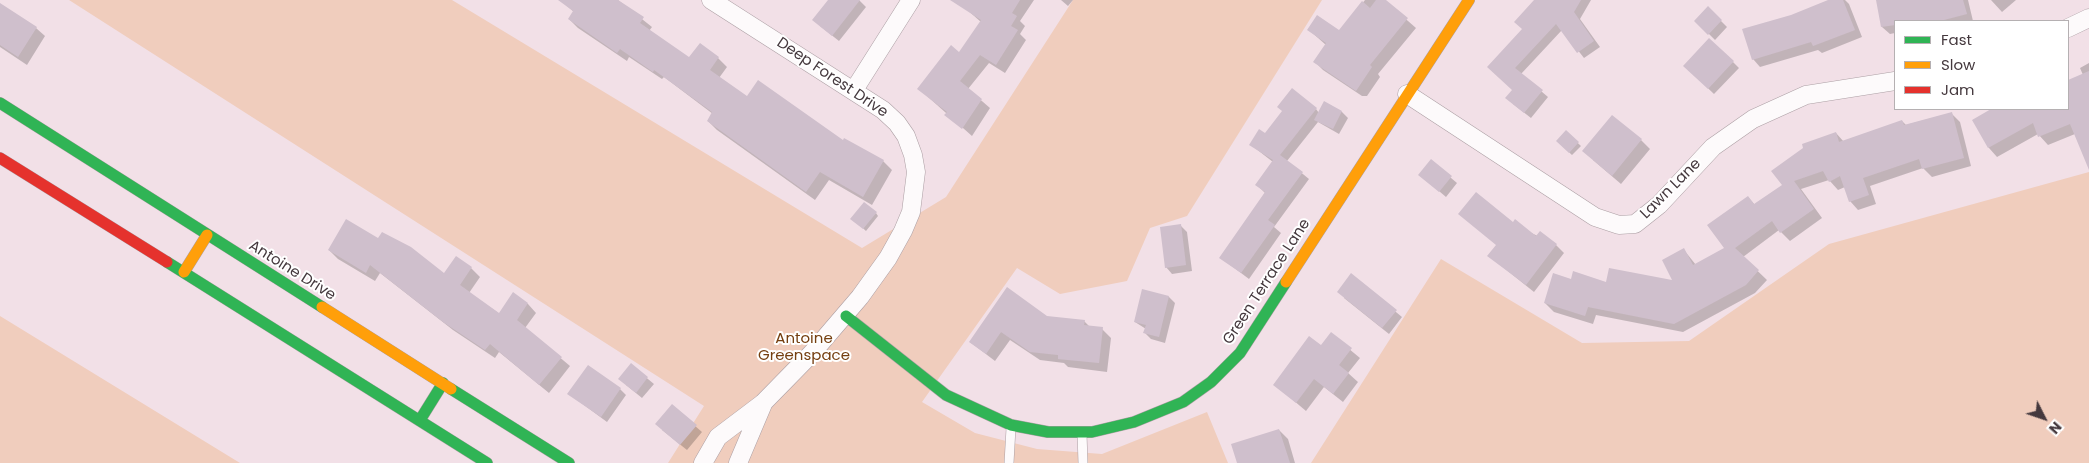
<!DOCTYPE html>
<html>
<head>
<meta charset="utf-8">
<style>
  body { margin:0 }
  #map { position:relative; width:2089px; height:463px; overflow:hidden; background:#f2e0e7; font-family:Poppins,sans-serif }
  canvas { display:block }
  .legend { position:absolute; left:1894px; top:20px; width:175px; height:90px; box-sizing:border-box; background:#fff; border:1px solid #b5b0b2; margin:0; padding:6px 9px; list-style:none; font-size:15px; color:#45393e }
  .legend li { display:flex; align-items:center; gap:10px; height:25px }
  .legend b { width:25px; border:1px solid #b5b0b2 }
  .north { position:absolute; left:2019px; top:393px; width:50px; height:50px; -webkit-text-stroke:4px #fff; paint-order:stroke; rotate:131deg; font-size:14px; font-weight:700; line-height:20px; text-align:center; color:#45393e }
  .north::after { content:''; display:block; margin:auto; width:18px; height:22px; background:#45393e; clip-path:polygon(50% 0,100% 100%,50% 72%,0 100%) }
</style>
</head>
<body>
<div id="map">
<canvas width="2089" height="463"></canvas>
<ul class="legend">
<li><b style="height:6px;background:#30b455"></b>Fast</li>
<li><b style="height:6px;background:#ff9f0a"></b>Slow</li>
<li><b style="height:6px;background:#e5322d"></b>Jam</li>
</ul>
<div class="north">N</div>
</div>
<script>
const c = document.querySelector('canvas').getContext('2d');
c.lineJoin = 'round';
function fill(path, color) { c.fillStyle = color; c.fill(path, 'evenodd'); }
const toPath = rows => new Path2D(rows.map(r => 'M' + r).join(''));
function trace(path, color, width, dash) { c.strokeStyle = color; c.lineWidth = width; c.lineCap = dash ? 'butt' : 'round'; c.setLineDash(dash || []); c.stroke(path); }
function write(font, color, halo, rows, align = 'center') {
  c.font = font + ' Poppins,sans-serif'; c.lineWidth = 4; c.setLineDash([]); c.textBaseline = 'middle'; c.strokeStyle = halo; c.fillStyle = color; for (const [text, x, y, turn = 0] of rows) {
    c.save(); c.translate(x, y); c.rotate((+turn || 0) * Math.PI / 180); c.textAlign = isNaN(turn) ? turn : align; if (halo) c.strokeText(text, 0, 0); c.fillText(text, 0, 0); c.restore();
  }
}
fill(toPath([
  [69,0,452,0,862,248,946,197,1073,0,1322,0,1187,216,1150,228,1127,281,1060,294,1017,268,922,402,975,433,1037,449,1102,454,1207,412,1228,463,668,463,704,406],
  [2089,172,2089,463,1311,463,1441,259,1582,343,1689,341,1829,244],
  [0,316,240,463,0,463]
]), '#f0cdbd');
fill(toPath([
  [560,0,618,0,652,27,649,31,689,59,700,44,718,58,727,67,719,78,747,97,883,161,892,170,872,205,829,180,815,200,717,130,708,121,713,114,664,77,662,79,629,57,627,61,578,28,569,19,574,12],
  [830,0,859,0,866,7,839,41,820,26],
  [970,0,1034,0,1020,21,1025,26,1020,34,1026,40,1005,73,989,63,968,89,990,108,972,136,919,89,960,54,981,22,965,8],
  [1061,0,1073,0,1068,6],
  [1365,0,1384,0,1416,28,1378,74,1380,77,1367,96,1362,96,1323,70,1315,62,1326,45,1309,30,1339,32],
  [1552,0,1591,0,1580,19,1600,47,1584,58,1562,30,1521,74,1548,97,1531,118,1513,104,1513,90,1489,66],
  [1832,0,1845,0,1849,4,1862,37,1822,53,1818,50,1760,67,1753,59],
  [1878,0,1968,0,1973,21,1895,21,1895,33,1890,34,1882,27],
  [1991,0,2016,0,2002,12],
  [0,5,36,28,45,36,27,65,0,47],
  [1708,8,1727,27,1715,40,1696,21],
  [1733,62,1739,68,1714,94,1691,72],
  [2089,63,2089,156,2075,134,2048,145,2038,134,1997,157,1989,148,1973,120,1994,109,2068,109,2068,81,2083,75,2080,68],
  [1324,103,1342,112,1348,118,1339,134,1318,122,1287,161,1309,179,1274,227,1281,233,1249,279,1221,258,1265,193,1257,185,1273,162,1251,145,1265,135,1316,109,1319,113],
  [1951,113,1960,122,1971,166,1932,177,1923,168,1870,186,1876,204,1858,210,1850,201,1845,187,1838,190,1829,180,1801,189,1822,218,1790,241,1779,230,1743,257,1767,280,1755,293,1683,332,1596,315,1593,324,1554,312,1545,303,1571,280,1607,284,1675,281,1684,250,1696,265,1726,249,1748,197,1755,205,1784,185,1836,133,1844,142,1902,121,1906,125],
  [1566,132,1581,146,1572,155,1557,141],
  [1641,140,1650,149,1621,184,1593,160],
  [1431,161,1457,183,1446,197,1426,180],
  [876,213,878,216,866,231,855,221],
  [1513,224,1556,245,1564,253,1534,292,1489,256],
  [1181,226,1187,232,1192,271,1172,274,1166,267],
  [329,250,444,275,471,268,480,277,469,293,500,314,513,294,528,304,536,313,525,328,570,366,549,393,499,352,495,358,453,330,380,273,375,281,338,259],
  [1351,275,1402,317,1389,334,1344,298],
  [1143,291,1169,297,1175,303,1165,343,1151,339,1145,333,1146,329,1135,322],
  [1047,317,1084,321,1090,327,1102,329,1111,338,1107,372,1068,367,1064,363,1040,360,1010,340,995,361,970,342],
  [1331,334,1360,358,1348,373,1358,382,1343,402,1324,387,1306,411,1274,384,1321,347],
  [631,365,654,384,642,398,626,385],
  [620,389,626,395,607,422,569,394],
  [672,406,702,432,687,450,662,430],
  [1279,430,1288,439,1295,463,1238,463]
]), '#0003');
fill(toPath([
  [558,0,618,0,644,17,640,23,689,57,700,43,719,57,710,70,747,96,758,80,843,140,844,138,884,160,863,197,820,172,806,192,707,121,712,112,654,70,653,72,620,49,617,53,568,19,573,11],
  [828,0,860,0,832,36,812,20],
  [950,0,1020,0,1012,13,1017,16,1011,26,1018,30,996,65,980,55,960,81,982,99,962,129,944,115,947,112,917,89,951,45,959,52,981,20],
  [1376,0,1386,0,1408,18,1370,65,1372,67,1356,91,1313,62,1326,43,1307,30,1317,15,1339,30,1362,1,1370,8],
  [1534,0,1581,0,1574,12,1594,41,1577,53,1556,24,1515,68,1543,90,1524,113,1505,98,1512,90,1487,67,1522,29,1514,22],
  [1828,0,1843,0,1855,30,1813,46,1811,42,1752,60,1742,29,1791,15],
  [1876,0,1963,0,1967,14,1940,21,1895,21,1895,25,1881,27],
  [0,3,37,27,18,57,0,45],
  [1708,6,1722,20,1708,35,1694,21],
  [1709,38,1734,61,1708,89,1683,66],
  [2089,71,2089,170,2070,124,2038,137,2033,123,1988,148,1972,120,1991,109,2068,109,2068,80],
  [1292,88,1317,108,1280,155,1303,172,1268,220,1275,225,1241,273,1219,258,1265,192,1255,185,1273,160,1249,145,1259,129,1265,133,1282,111,1277,107],
  [1324,101,1342,111,1333,129,1314,120],
  [1952,112,1964,158,1922,169,1919,159,1863,178,1869,195,1849,202,1840,176,1829,182,1823,171,1794,181,1814,209,1780,233,1772,221,1735,248,1759,270,1746,285,1674,324,1588,307,1585,316,1544,303,1553,273,1571,279,1573,271,1606,282,1609,268,1672,280,1662,260,1684,248,1693,265,1724,248,1707,225,1748,196,1754,204,1782,185,1771,171,1803,148,1802,144,1836,132,1839,142,1902,120,1904,125],
  [1612,115,1642,139,1612,176,1582,151],
  [1566,130,1579,142,1569,153,1556,141],
  [1431,159,1452,176,1439,192,1418,175],
  [1476,192,1513,222,1515,219,1536,236,1540,231,1557,244,1526,285,1487,256,1496,245,1458,214],
  [864,202,877,212,863,229,850,219],
  [346,219,378,238,382,232,411,247,444,273,456,256,472,267,460,285,499,313,513,292,528,303,517,320,562,357,539,385,490,344,485,350,443,322,370,265,366,273,328,250],
  [1181,224,1186,265,1165,268,1160,227],
  [1351,273,1397,310,1382,328,1337,292],
  [1007,287,1047,316,1085,320,1084,325,1103,327,1099,363,1058,359,1058,355,1030,352,1001,332,986,354,969,342],
  [1142,289,1169,296,1159,337,1143,333,1146,325,1134,322],
  [1331,332,1352,348,1339,365,1349,373,1333,394,1314,379,1296,403,1273,385,1309,336,1321,345],
  [631,363,648,377,636,393,618,379],
  [588,365,621,388,601,417,567,394],
  [672,404,697,425,680,445,655,424],
  [1279,429,1290,463,1237,463,1231,444]
]), '#cfbfcc');
const lane = toPath([
  [1082,433,1083,463],
  [1009,463,1011,428]
]);
const street = toPath([
  [2068,28,2089,18],
  [854,90,911,0],
  [1407,94,1595,217,1619,225,1635,224,1659,205,1713,147,1753,119,1806,95,1895,81],
  [703,463,718,437,763,403,812,353,860,297,888,258,903,231,911,212,916,172,913,155,906,136,897,123,883,110,711,0],
  [738,463,763,404]
]);
const fast = toPath([
  [0,103,322,307],
  [167,262,487,463],
  [846,316,946,395,1011,425,1048,432,1092,432,1134,422,1183,402,1211,382,1240,353,1286,282],
  [451,389,569,463],
  [420,420,443,383]
]);
const slow = toPath([
  [184,272,207,235],
  [1286,282,1469,0],
  [322,307,451,389]
]);
const jam = toPath([
  [0,158,167,262]
]);
trace(lane, '#ac9fa4', 10);
trace(street, '#ac9fa4', 19);
trace(fast, '#ac9fa4', 12);
trace(slow, '#ac9fa4', 12);
trace(jam, '#ac9fa4', 12);
trace(lane, '#fdfafb', 9);
trace(street, '#fdfafb', 18);
trace(fast, '#30b455', 11);
trace(slow, '#ff9f0a', 11);
trace(jam, '#e5322d', 11);
write('15px', '#45393e', '#fff', [
  ["Deep Forest Drive",832,78,34],
  ["Lawn Lane",1671,189,-45],
  ["Antoine Drive",292,271,32],
  ["Green Terrace Lane",1267,282,-57]
]);
write('15px', '#753f10', '#fff', [
  ["Antoine",804,339],
  ["Greenspace",804,356]
]);
</script>
</body>
</html>
